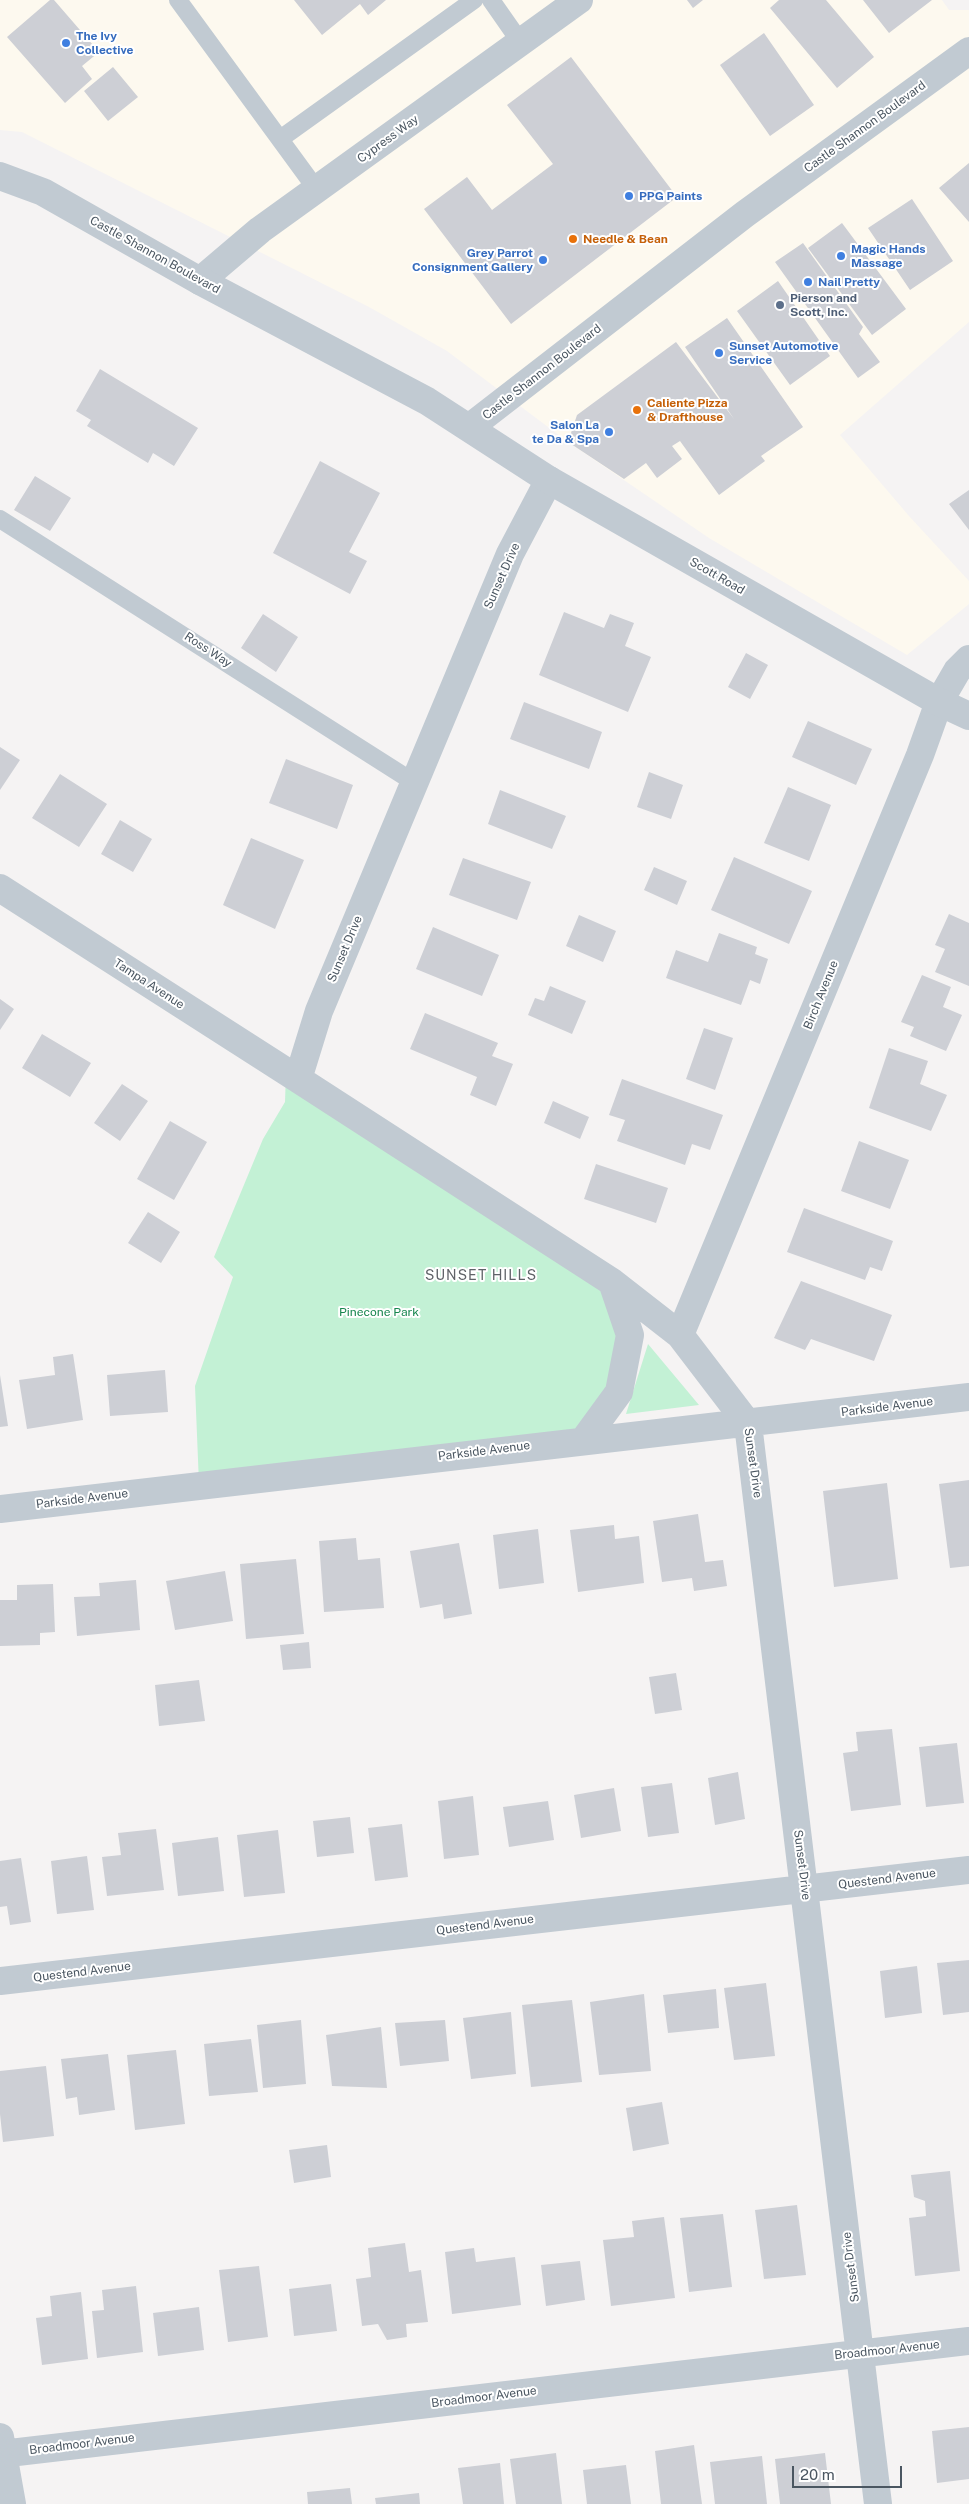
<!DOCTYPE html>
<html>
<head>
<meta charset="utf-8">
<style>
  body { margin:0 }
  #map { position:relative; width:969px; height:2504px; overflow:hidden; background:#f5f3f3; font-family:"Public Sans",sans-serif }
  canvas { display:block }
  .scale { position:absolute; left:792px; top:2466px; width:110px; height:22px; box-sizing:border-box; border:2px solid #4a5661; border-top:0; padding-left:6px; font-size:15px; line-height:18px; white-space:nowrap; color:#4a5661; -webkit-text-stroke:4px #fff; paint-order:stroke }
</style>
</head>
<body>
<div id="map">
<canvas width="969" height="2504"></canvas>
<div class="scale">20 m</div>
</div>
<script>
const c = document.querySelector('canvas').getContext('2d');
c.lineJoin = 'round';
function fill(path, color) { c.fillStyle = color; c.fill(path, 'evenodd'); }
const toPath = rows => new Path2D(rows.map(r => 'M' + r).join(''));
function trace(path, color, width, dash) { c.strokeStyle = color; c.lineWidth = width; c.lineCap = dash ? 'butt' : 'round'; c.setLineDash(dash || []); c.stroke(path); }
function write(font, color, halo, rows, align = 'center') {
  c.font = font + ' "Public Sans",sans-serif'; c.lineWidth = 4; c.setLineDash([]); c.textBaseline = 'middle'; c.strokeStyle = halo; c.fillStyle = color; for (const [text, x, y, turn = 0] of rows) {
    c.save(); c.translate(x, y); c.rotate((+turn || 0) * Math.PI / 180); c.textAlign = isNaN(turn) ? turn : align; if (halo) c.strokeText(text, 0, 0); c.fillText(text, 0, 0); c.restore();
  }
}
fill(toPath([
  [0,0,942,0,949,10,969,10,969,322,840,435,909,516,969,581,969,604,907,655,709,538,568,442,447,351,369,307,22,132,0,130]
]), '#fdf9ef');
fill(toPath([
  [286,1072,612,1282,630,1335,584,1440,199,1484,195,1386,233,1277,214,1257,263,1139,285,1102],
  [648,1344,699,1405,626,1414]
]), '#c3f1d5');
fill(toPath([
  [50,0,54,0,99,52,82,66,92,79,65,103,7,37],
  [294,0,386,0,368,15,360,4,322,35],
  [687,0,703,0,693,8],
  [779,0,826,0,874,57,837,88,770,8],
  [863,0,932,0,889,33],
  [764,33,814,105,770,136,720,65],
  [571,57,677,197,511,324,424,209,467,177,492,210,553,164,507,105],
  [113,67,138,97,108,121,84,91],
  [969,163,969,222,939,188],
  [912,199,953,261,910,290,868,228],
  [842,223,906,309,872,335,808,248],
  [803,243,863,327,859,334,880,362,858,378,775,262],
  [778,281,830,356,790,385,737,311],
  [727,318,803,427,761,456,765,461,719,495,680,441,672,446,682,459,657,478,646,463,624,479,568,442,577,415,676,342,734,419,685,347],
  [100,369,198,428,174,466,153,453,148,463,87,426,91,420,76,411],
  [320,461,380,493,349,552,367,561,350,594,273,553],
  [35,476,71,498,50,531,14,510],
  [969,490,969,530,949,504],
  [564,612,604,628,610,614,634,623,625,646,651,657,628,712,539,675],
  [263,614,298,637,276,672,241,648],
  [746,653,768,665,750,699,728,687],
  [524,702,602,732,589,769,510,739],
  [808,721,872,749,856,785,792,757],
  [0,747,20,760,0,790],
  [286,759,353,785,337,829,269,803],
  [649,772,683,785,671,819,637,807],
  [60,774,107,804,79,847,32,818],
  [788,787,831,805,809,861,764,843],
  [500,790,566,816,552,849,488,824],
  [120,820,152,839,133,872,101,854],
  [251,838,304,860,275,929,223,905],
  [734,857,812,891,789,944,711,910],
  [463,858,531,882,517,920,449,895],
  [654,867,687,881,677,905,644,890],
  [949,914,969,923,969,986,935,972,945,949,935,945],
  [579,915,616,931,603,962,566,946],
  [433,927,499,955,482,996,416,969],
  [719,933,757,947,755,954,768,959,760,984,750,980,741,1005,666,978,676,950,708,962],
  [922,975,951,987,943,1007,962,1015,946,1051,910,1036,914,1027,901,1022],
  [550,986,586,1001,572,1034,528,1015,535,998,544,1001],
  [0,999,14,1009,0,1030],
  [425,1013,498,1043,492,1056,513,1064,496,1106,470,1095,477,1077,410,1049],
  [704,1028,733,1038,715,1090,686,1079],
  [42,1034,91,1063,70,1097,22,1068],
  [889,1048,928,1061,920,1084,947,1095,931,1131,869,1108],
  [622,1079,723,1115,710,1150,692,1144,685,1165,617,1141,625,1120,609,1115],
  [122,1084,148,1101,120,1141,94,1123],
  [553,1101,589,1117,580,1139,544,1123],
  [170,1121,207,1142,174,1200,137,1179],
  [859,1141,909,1160,890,1209,841,1191],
  [596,1164,668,1188,656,1223,584,1199],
  [804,1208,893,1241,882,1271,870,1267,865,1280,787,1252],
  [148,1212,180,1232,161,1263,128,1243],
  [801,1281,892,1315,874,1361,811,1339,805,1350,774,1338],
  [73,1354,83,1420,27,1429,19,1380,55,1375,53,1357],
  [165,1370,168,1412,110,1416,107,1375],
  [0,1375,8,1426,0,1427],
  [969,1480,969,1566,950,1568,939,1484],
  [887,1483,898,1579,834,1587,823,1491],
  [698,1514,705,1562,723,1560,727,1586,694,1591,692,1578,662,1582,653,1521],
  [614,1525,615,1539,639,1536,644,1583,578,1592,570,1530],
  [538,1529,544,1583,499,1589,493,1535],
  [356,1538,358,1560,380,1558,384,1608,324,1612,319,1541],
  [459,1543,472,1614,444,1619,442,1604,420,1608,410,1551],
  [296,1559,304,1634,246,1639,240,1564],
  [225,1571,233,1621,175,1630,166,1581],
  [136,1580,140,1630,77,1636,74,1597,100,1596,99,1583],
  [53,1584,55,1632,40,1633,40,1645,0,1646,0,1600,17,1600,17,1585],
  [309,1642,311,1668,283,1670,280,1645],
  [676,1673,682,1710,655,1714,649,1677],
  [199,1680,205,1721,159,1726,155,1685],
  [892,1729,901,1805,851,1811,843,1753,858,1751,856,1732],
  [957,1743,964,1803,926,1807,919,1747],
  [738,1772,745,1819,715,1825,708,1778],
  [672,1783,679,1833,648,1837,641,1787],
  [614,1788,621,1831,581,1838,574,1795],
  [473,1796,479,1855,444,1859,438,1801],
  [548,1801,554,1840,509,1847,503,1807],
  [350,1817,354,1853,317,1857,313,1821],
  [402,1824,408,1877,375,1881,368,1828],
  [156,1829,164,1890,107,1896,102,1857,121,1855,118,1833],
  [278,1830,285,1893,244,1897,237,1835],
  [218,1837,224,1891,178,1896,172,1843],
  [87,1856,94,1910,57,1914,51,1861],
  [21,1858,31,1922,10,1925,7,1906,0,1907,0,1861],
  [969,1960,969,2012,943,2015,937,1963],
  [917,1966,922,2013,885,2018,880,1971],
  [766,1983,775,2056,734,2060,724,1988],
  [716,1989,719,2028,668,2033,663,1995],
  [644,1994,651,2071,599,2075,590,2002],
  [572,2000,582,2082,531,2087,522,2005],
  [511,2012,516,2074,471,2079,463,2018],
  [301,2020,306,2084,263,2088,257,2025],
  [445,2020,449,2061,400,2066,395,2023],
  [381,2027,387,2088,332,2086,326,2035],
  [251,2039,258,2092,209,2096,204,2044],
  [176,2050,185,2124,135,2130,127,2055],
  [108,2054,115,2110,79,2115,77,2097,66,2099,61,2059],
  [46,2066,54,2136,3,2142,0,2114,0,2071],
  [662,2102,669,2144,633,2151,626,2108],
  [327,2145,331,2177,294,2183,289,2150],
  [950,2171,960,2271,915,2276,909,2218,926,2216,925,2201,914,2197,911,2175],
  [797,2205,806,2275,764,2279,755,2210],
  [723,2214,732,2287,689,2292,680,2218],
  [664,2217,675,2298,611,2306,603,2240,634,2237,632,2221],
  [405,2243,409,2272,421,2270,428,2322,406,2324,407,2337,387,2340,378,2324,362,2326,356,2279,371,2277,368,2248],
  [474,2248,476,2262,515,2257,521,2305,452,2314,445,2252],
  [580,2261,585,2300,546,2306,541,2265],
  [259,2266,268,2337,228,2342,219,2270],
  [331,2284,337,2331,294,2336,289,2289],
  [136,2286,143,2352,97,2358,92,2311,104,2310,102,2290],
  [81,2292,88,2359,42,2365,36,2318,52,2316,50,2296],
  [199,2307,204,2350,158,2356,153,2313],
  [969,2427,969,2479,937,2483,932,2431],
  [694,2445,702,2504,661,2504,655,2451],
  [556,2453,562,2504,516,2504,510,2459],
  [825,2453,831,2504,780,2504,775,2459],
  [762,2456,767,2504,715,2504,710,2462],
  [500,2463,504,2504,463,2504,458,2468],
  [626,2465,631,2504,587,2504,583,2470],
  [350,2488,352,2504,308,2504,307,2492],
  [419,2493,420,2504,376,2504,375,2498]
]), '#cdcfd5');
trace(toPath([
  [178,0,317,190],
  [491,0,521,43],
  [280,139,474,0],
  [0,519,415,783]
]), '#c1cad2', 18);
trace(toPath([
  [200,281,260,230,579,0],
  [549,480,510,554,319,1011,298,1079,612,1282,680,1335,748,1424,878,2504],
  [0,888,298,1079],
  [680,1335,920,755,939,702,957,671,969,659],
  [584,1440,619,1392,630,1335,612,1282],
  [0,1509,969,1397],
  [0,1981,969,1870],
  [0,2437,12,2504],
  [0,2454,969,2341]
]), '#c1cad2', 28);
trace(toPath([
  [0,176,43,192,200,281,427,401,549,480,939,702,969,716],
  [470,427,745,214,969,51]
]), '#c1cad2', 28);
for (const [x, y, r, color] of [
  [66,43,5,"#3f7fe0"],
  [629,196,5,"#3f7fe0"],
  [573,239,5,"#e8710a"],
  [841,256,5,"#3f7fe0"],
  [543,260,5,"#3f7fe0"],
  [808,282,5,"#3f7fe0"],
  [780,305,5,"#5c6f8a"],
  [719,353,5,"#3f7fe0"],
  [637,410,5,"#e8710a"],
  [609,432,5,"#3f7fe0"]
]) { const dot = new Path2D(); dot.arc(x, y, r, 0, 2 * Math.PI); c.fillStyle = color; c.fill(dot); trace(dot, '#fff', 2); }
write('bold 12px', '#366cbe', '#fff', [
  ["The Ivy",76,36],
  ["Collective",76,50],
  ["PPG Paints",639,196],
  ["Magic Hands",851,249],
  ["Massage",851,263],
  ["Grey Parrot",533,253,"right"],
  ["Consignment Gallery",533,267,"right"],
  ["Nail Pretty",818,282],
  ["Sunset Automotive",729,346],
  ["Service",729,360],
  ["Salon La",599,425,"right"],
  ["te Da & Spa",599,439,"right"]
], 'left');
write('12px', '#4a5661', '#fff', [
  ["Castle Shannon Boulevard",865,127,-36],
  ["Cypress Way",388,139,-36],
  ["Castle Shannon Boulevard",155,255,29],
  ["Castle Shannon Boulevard",542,372,-38],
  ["Sunset Drive",502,576,-66],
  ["Scott Road",717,576,30],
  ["Ross Way",208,650,33],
  ["Sunset Drive",345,949,-67],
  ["Tampa Avenue",149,984,33],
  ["Birch Avenue",821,995,-68],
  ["Parkside Avenue",887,1407,-7],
  ["Parkside Avenue",484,1451,-7],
  ["Sunset Drive",753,1463,82],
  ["Parkside Avenue",82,1499,-7],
  ["Sunset Drive",802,1865,83],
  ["Questend Avenue",887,1879,-7],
  ["Questend Avenue",485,1925,-7],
  ["Questend Avenue",82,1972,-7],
  ["Sunset Drive",851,2267,-97],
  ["Broadmoor Avenue",887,2350,-6],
  ["Broadmoor Avenue",484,2397,-7],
  ["Broadmoor Avenue",82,2444,-7]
]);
write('bold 12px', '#c56008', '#fff', [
  ["Needle & Bean",583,239],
  ["Caliente Pizza",647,403],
  ["& Drafthouse",647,417]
], 'left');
write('bold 12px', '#4e5e75', '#fff', [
  ["Pierson and",790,298],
  ["Scott, Inc.",790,312]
], 'left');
write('12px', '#17864f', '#fff', [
  ["Pinecone Park",379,1312]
]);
c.letterSpacing = '1px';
write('14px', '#5f6368', '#fff', [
  ["SUNSET HILLS",481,1276]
]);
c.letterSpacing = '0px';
</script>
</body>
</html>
